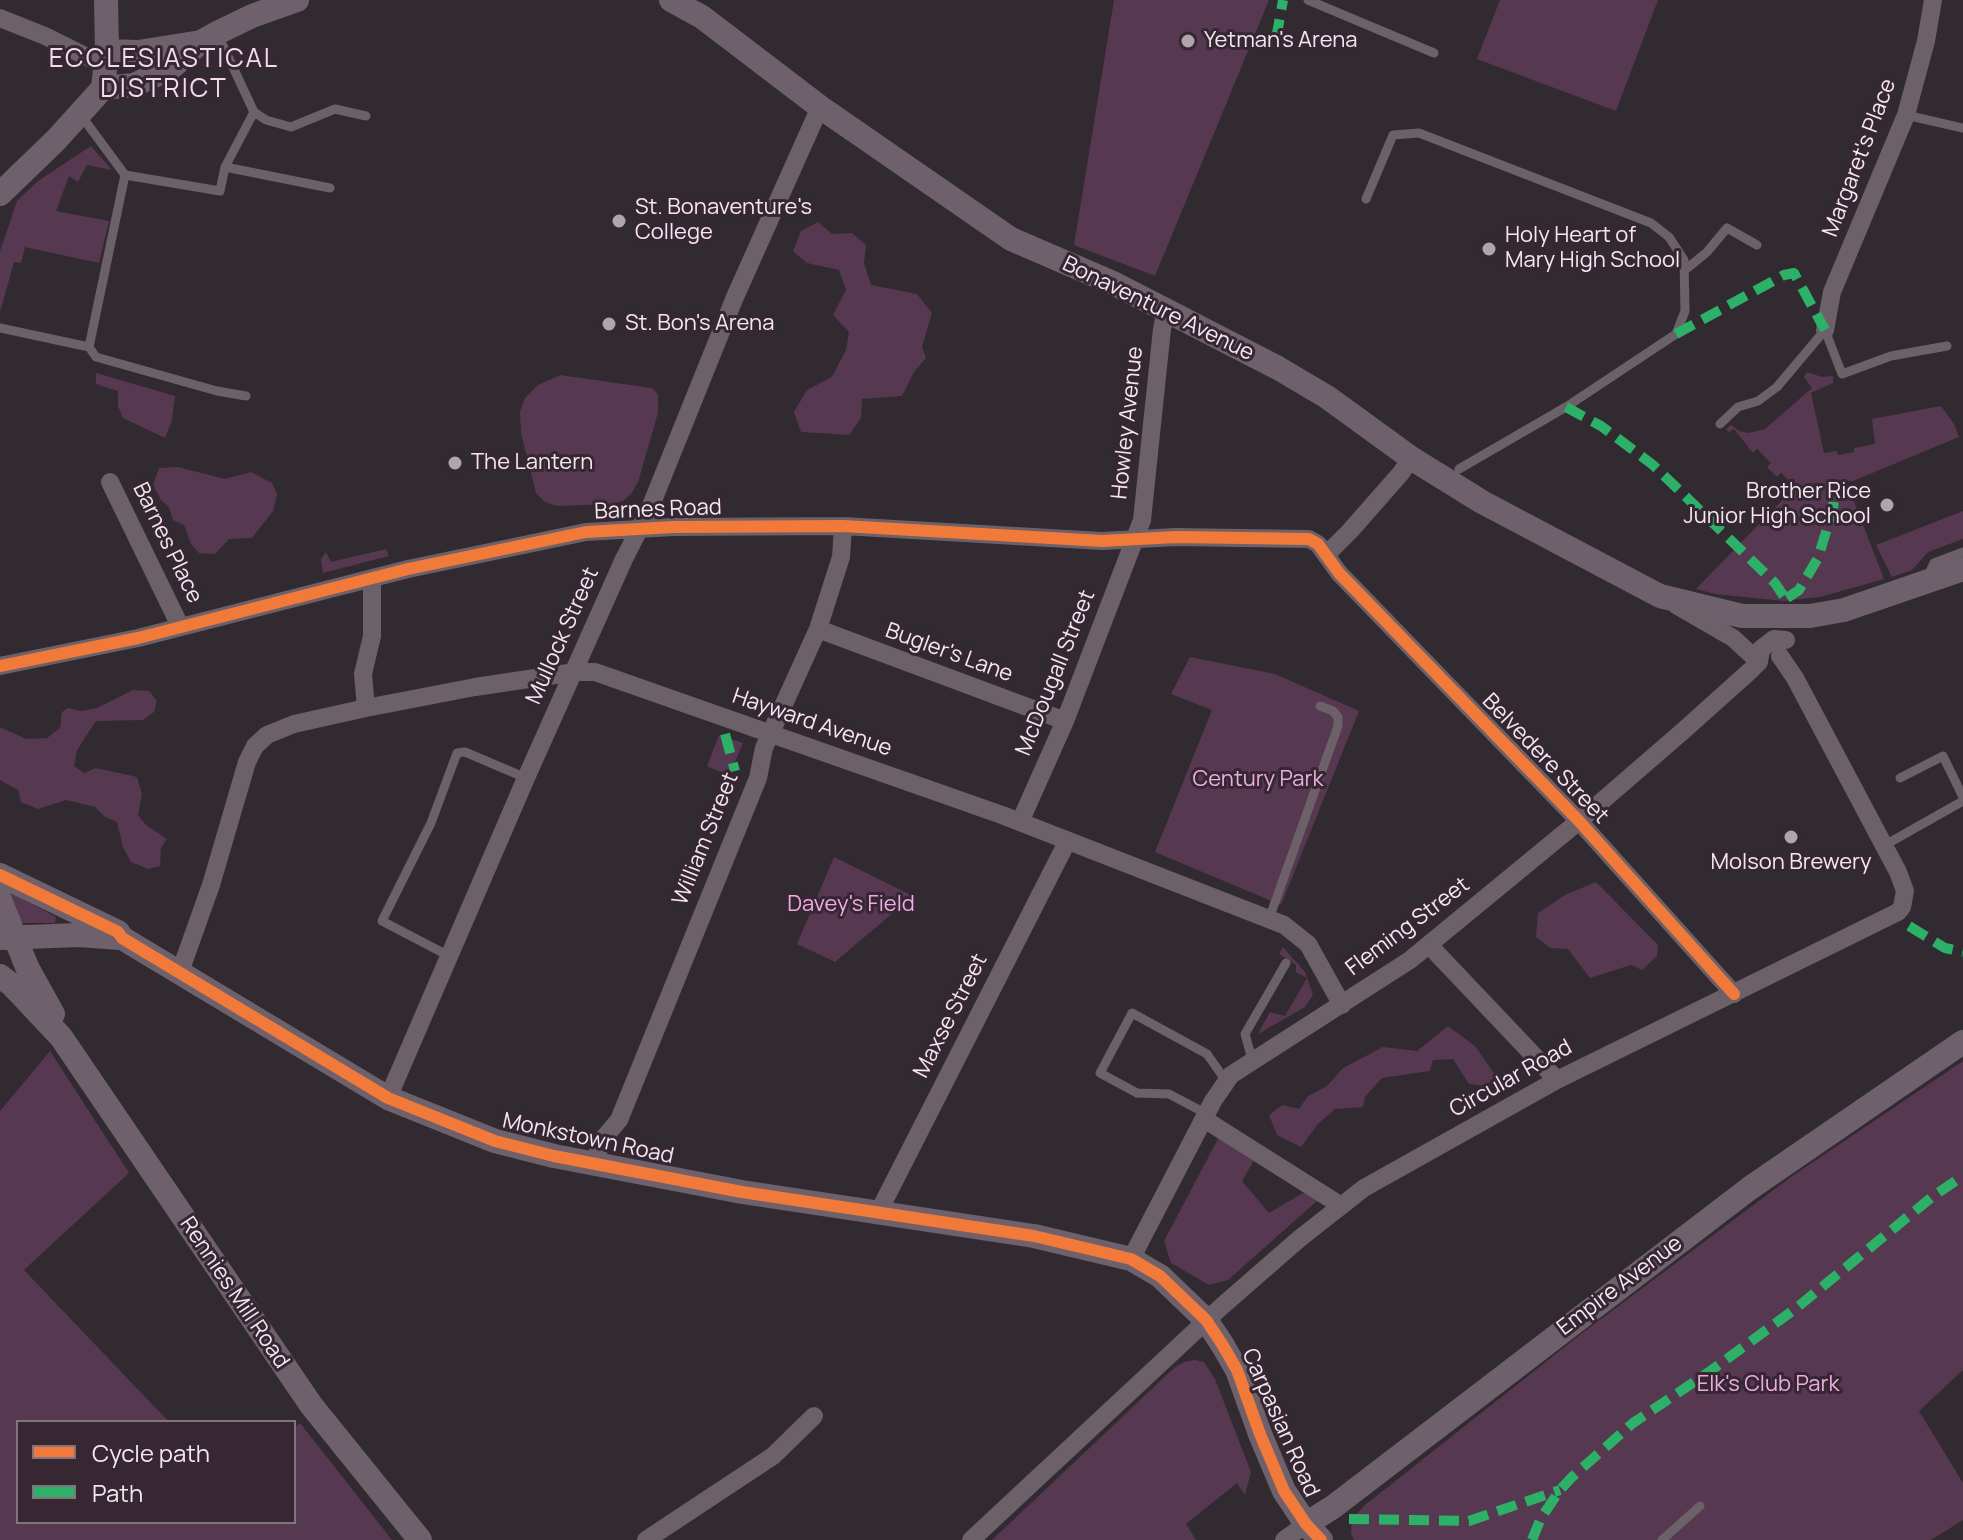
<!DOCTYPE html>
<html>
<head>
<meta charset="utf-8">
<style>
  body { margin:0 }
  #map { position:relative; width:1963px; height:1540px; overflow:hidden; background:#322a31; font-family:Manrope,sans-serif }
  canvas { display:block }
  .legend { position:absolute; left:16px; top:1420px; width:280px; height:104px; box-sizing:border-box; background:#362733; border:2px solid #81747f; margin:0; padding:10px 14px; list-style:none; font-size:24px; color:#f2e8f0 }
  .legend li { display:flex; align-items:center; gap:16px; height:40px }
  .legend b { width:40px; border:2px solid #81747f }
</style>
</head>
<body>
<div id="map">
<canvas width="1963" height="1540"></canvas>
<ul class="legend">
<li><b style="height:10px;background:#f17a3a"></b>Cycle path</li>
<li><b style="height:10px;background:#2db169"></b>Path</li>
</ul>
</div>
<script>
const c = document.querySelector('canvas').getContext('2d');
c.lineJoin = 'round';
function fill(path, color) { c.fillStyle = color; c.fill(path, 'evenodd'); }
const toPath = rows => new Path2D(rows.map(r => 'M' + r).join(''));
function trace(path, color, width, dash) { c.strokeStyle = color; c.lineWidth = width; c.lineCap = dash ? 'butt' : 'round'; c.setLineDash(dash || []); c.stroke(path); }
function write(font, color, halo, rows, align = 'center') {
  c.font = font + ' Manrope,sans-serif'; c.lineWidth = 6; c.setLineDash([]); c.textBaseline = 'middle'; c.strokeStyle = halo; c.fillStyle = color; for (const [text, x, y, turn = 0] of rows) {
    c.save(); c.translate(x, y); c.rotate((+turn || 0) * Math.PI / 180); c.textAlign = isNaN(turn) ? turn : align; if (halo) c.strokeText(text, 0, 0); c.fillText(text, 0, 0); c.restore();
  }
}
fill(toPath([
  [1114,0,1269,0,1155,276,1074,245],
  [1500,0,1658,0,1616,111,1477,59],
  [91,146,112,170,87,165,78,182,69,176,56,211,109,221,99,263,25,247,21,263,14,262,0,312,0,251,17,201,38,181],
  [818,222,832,234,852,233,866,245,864,263,871,285,917,294,932,313,922,347,926,358,914,372,902,396,862,399,861,418,849,435,801,432,794,412,807,390,832,377,846,350,849,332,833,315,846,290,839,270,807,263,793,251,801,231],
  [1807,372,1822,377,1833,376,1833,383,1811,393,1824,453,1837,451,1838,455,1854,452,1854,448,1875,444,1872,419,1941,406,1954,424,1959,437,1853,481,1846,481,1884,579,1820,597,1784,601,1715,594,1696,589,1795,487,1781,473,1777,477,1767,467,1771,463,1757,449,1753,453,1734,429,1729,432,1726,429,1731,425,1739,431,1749,433,1765,429,1812,388,1804,377],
  [96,373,175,396,172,420,165,438,123,418,118,406,118,391,96,384],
  [560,375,652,388,658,394,658,413,638,482,631,494,623,501,610,504,557,506,545,502,536,493,521,433,520,412,525,398,538,385],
  [178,467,225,479,251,472,272,483,277,494,273,511,252,538,229,539,215,554,199,553,191,544,184,525,173,520,169,507,161,500,153,485,159,468],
  [1963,511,1963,539,1928,552,1912,570,1892,577,1876,545],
  [386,549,389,556,323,573,321,559,326,552,331,562],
  [1190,657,1275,674,1359,711,1281,905,1155,852,1212,710,1171,694],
  [133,690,149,691,157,701,154,712,143,720,96,721,77,750,74,766,84,773,96,768,137,777,142,794,138,815,146,825,167,839,161,848,160,866,148,869,131,862,123,847,117,822,105,817,95,807,66,800,38,809,21,802,18,790,0,780,0,727,26,739,47,738,60,728,62,712,68,708,81,711,97,708],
  [719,735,743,743,729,776,707,766],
  [834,857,913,896,835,962,797,944],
  [1596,882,1658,945,1657,956,1642,970,1631,965,1590,978,1568,949,1550,948,1536,937,1538,913,1565,895],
  [8,891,56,917,55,923,22,923],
  [1283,947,1305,972,1313,995,1305,1007,1258,1034,1270,1012,1285,1016,1307,978,1296,972,1296,965,1279,954],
  [1448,1026,1475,1046,1496,1076,1486,1086,1469,1084,1453,1059,1433,1060,1430,1071,1382,1078,1365,1097,1363,1107,1335,1109,1317,1125,1301,1147,1277,1135,1269,1115,1282,1105,1299,1109,1308,1096,1327,1086,1343,1068,1383,1047,1417,1051],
  [50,1051,129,1173,24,1270,169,1422,18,1422,18,1522,294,1522,294,1428,300,1423,392,1540,0,1540,0,1111],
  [1963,1061,1963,1370,1919,1411,1963,1483,1963,1520,1931,1540,1354,1540,1351,1533,1352,1519,1365,1505,1581,1334,1791,1177],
  [1220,1135,1254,1160,1242,1181,1269,1213,1305,1192,1318,1200,1228,1280,1209,1285,1171,1263,1164,1241],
  [1195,1360,1204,1362,1215,1379,1251,1472,1245,1495,1237,1483,1186,1524,1196,1540,992,1540,1174,1368,1184,1362]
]), '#563851');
trace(toPath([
  [1308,0,1434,53],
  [217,33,254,112,266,120,291,127,335,109,366,116],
  [80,114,125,175,89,347],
  [1906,115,1963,128],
  [225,167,254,112],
  [125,175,220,191,225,167,330,188],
  [1366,199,1393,135,1419,133,1651,223,1669,237,1684,260,1685,311,1676,334,1566,407,1459,469],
  [1685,270,1707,252,1727,228,1757,245],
  [0,328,89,347,96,357,217,391,246,396],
  [1720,424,1738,407,1758,401,1777,387,1825,330,1842,374,1891,356,1947,346],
  [1928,576,1934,563,1963,552],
  [1900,778,1943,756,1963,797],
  [1885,845,1963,801],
  [1269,919,1338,726,1338,717,1333,711,1320,706],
  [451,957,382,921,431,823,457,753,465,752,526,778],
  [1252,1059,1245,1034,1286,963],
  [1207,1114,1169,1094,1137,1093,1100,1073,1132,1013,1207,1054,1226,1081],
  [1662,1540,1700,1506]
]), '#6c6069', 9);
trace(toPath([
  [0,18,45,36,91,59,107,51],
  [1825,330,1832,292,1906,115,1926,41,1933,0],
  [110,482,180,626],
  [1327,554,1350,531,1401,473,1411,458],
  [1676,605,1733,638,1759,662],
  [818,629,1065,721],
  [0,666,138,638,408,569,586,532,673,527,843,526,1102,541,1176,537,1309,539,1318,544,1339,573,1579,821,1734,994],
  [366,708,363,674,372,636,372,579],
  [1020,822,1065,721,1142,520,1162,329,1166,310],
  [1429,945,1557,1080],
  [180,972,211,885,247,762,255,746,267,735,294,724,366,708,475,687,575,672,595,672,1002,815,1284,925,1308,944,1342,1005],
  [388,1098,526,778,624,559,650,508,735,297,820,107],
  [1204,1119,1340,1205],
  [594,1163,602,1140,619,1120,758,778,764,748,818,629,841,557,843,526],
  [878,1213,1067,842],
  [1131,1259,1213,1101,1231,1075,1410,960,1579,821,1683,731,1751,670,1759,662,1761,649,1774,639,1786,640],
  [646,1540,773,1456,814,1416],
  [971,1540,1221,1307,1299,1239,1364,1188,1557,1080,1898,912,1902,907,1905,891,1898,872,1795,678,1780,656],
  [1284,1540,1306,1524]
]), '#6c6069', 18);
trace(toPath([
  [671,0,702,17,820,107,1011,239,1113,283,1278,368,1327,397,1411,458,1482,502,1660,596,1742,616,1810,616,1844,610,1963,569],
  [107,51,138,52,201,42],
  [103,88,134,85,171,68,201,42,217,33,252,16,297,0],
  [0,194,56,140,103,88,107,51,106,0],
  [0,875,118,932,122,938,388,1098,495,1141,554,1156,742,1192,1034,1236,1131,1259,1160,1276,1206,1320,1222,1344,1237,1370,1260,1434,1284,1491,1306,1524,1321,1540],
  [0,900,27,967,53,1014],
  [1,938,79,935,120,938],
  [0,976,12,985,61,1037,311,1405,420,1540],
  [1306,1524,1333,1507,1750,1188,1963,1042]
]), '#6e616c', 24);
trace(toPath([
  [1276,39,1283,0],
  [1676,334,1784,275,1794,273,1825,330],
  [1566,407,1601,426,1653,465,1775,583,1789,604],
  [1787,598,1799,590,1818,558,1833,509,1835,489],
  [725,734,735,771],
  [1909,926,1945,948,1963,952],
  [1349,1519,1469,1521,1560,1490],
  [1532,1540,1541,1518,1560,1490,1572,1477,1633,1423,1709,1372,1795,1309,1932,1197,1963,1176]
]), '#2db169', 10, [20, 10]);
trace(toPath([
  [0,666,138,638,408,569,586,532,673,527,843,526,1102,541,1176,537,1309,539,1318,544,1339,573,1579,821,1734,994],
  [0,875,118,932,122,938,388,1098,495,1141,554,1156,742,1192,1034,1236,1131,1259,1160,1276,1206,1320,1222,1344,1237,1370,1260,1434,1284,1491,1306,1524,1321,1540]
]), '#f17a3a', 12);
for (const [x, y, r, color] of [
  [1188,41,8,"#afa6ad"],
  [619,221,8,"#afa6ad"],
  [1489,249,8,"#afa6ad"],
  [609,324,8,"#afa6ad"],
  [455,463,8,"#afa6ad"],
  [1887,505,8,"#afa6ad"],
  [1791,837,8,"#afa6ad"]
]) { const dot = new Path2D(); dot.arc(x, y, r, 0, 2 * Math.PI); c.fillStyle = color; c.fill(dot); trace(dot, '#362733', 3); }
write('22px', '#f2e8f0', '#362733', [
  ["Yetman's Arena",1204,41],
  ["St. Bonaventure's",635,208],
  ["College",635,233],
  ["Holy Heart of",1505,236],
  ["Mary High School",1505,261],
  ["St. Bon's Arena",625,324],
  ["The Lantern",471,463],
  ["Brother Rice",1871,492,"right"],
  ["Junior High School",1871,517,"right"],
  ["Molson Brewery",1791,863,"center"]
], 'left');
write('22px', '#f2e8f0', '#362733', [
  ["Margaret's Place",1860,158,-69],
  ["Bonaventure Avenue",1158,309,26],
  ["Howley Avenue",1128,423,-84],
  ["Barnes Road",658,510,-2],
  ["Barnes Place",167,543,64],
  ["Mullock Street",563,636,-66],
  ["Bugler's Lane",949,653,20],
  ["McDougall Street",1056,673,-68],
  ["Hayward Avenue",812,723,19],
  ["Belvedere Street",1545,759,46],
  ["William Street",706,839,-68],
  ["Fleming Street",1408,927,-37],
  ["Maxse Street",951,1016,-63],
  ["Circular Road",1511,1079,-29],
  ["Monkstown Road",588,1139,12],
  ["Empire Avenue",1620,1286,-37],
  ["Rennies Mill Road",234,1293,56],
  ["Carpasian Road",1280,1423,66]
]);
write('22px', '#eface2', '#362733', [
  ["Century Park",1258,780],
  ["Davey's Field",851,905],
  ["Elk's Club Park",1768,1385]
]);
c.letterSpacing = '2px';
write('26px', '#f1ddec', '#362733', [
  ["ECCLESIASTICAL",164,60],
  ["DISTRICT",164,90]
]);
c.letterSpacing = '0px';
</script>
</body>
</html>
